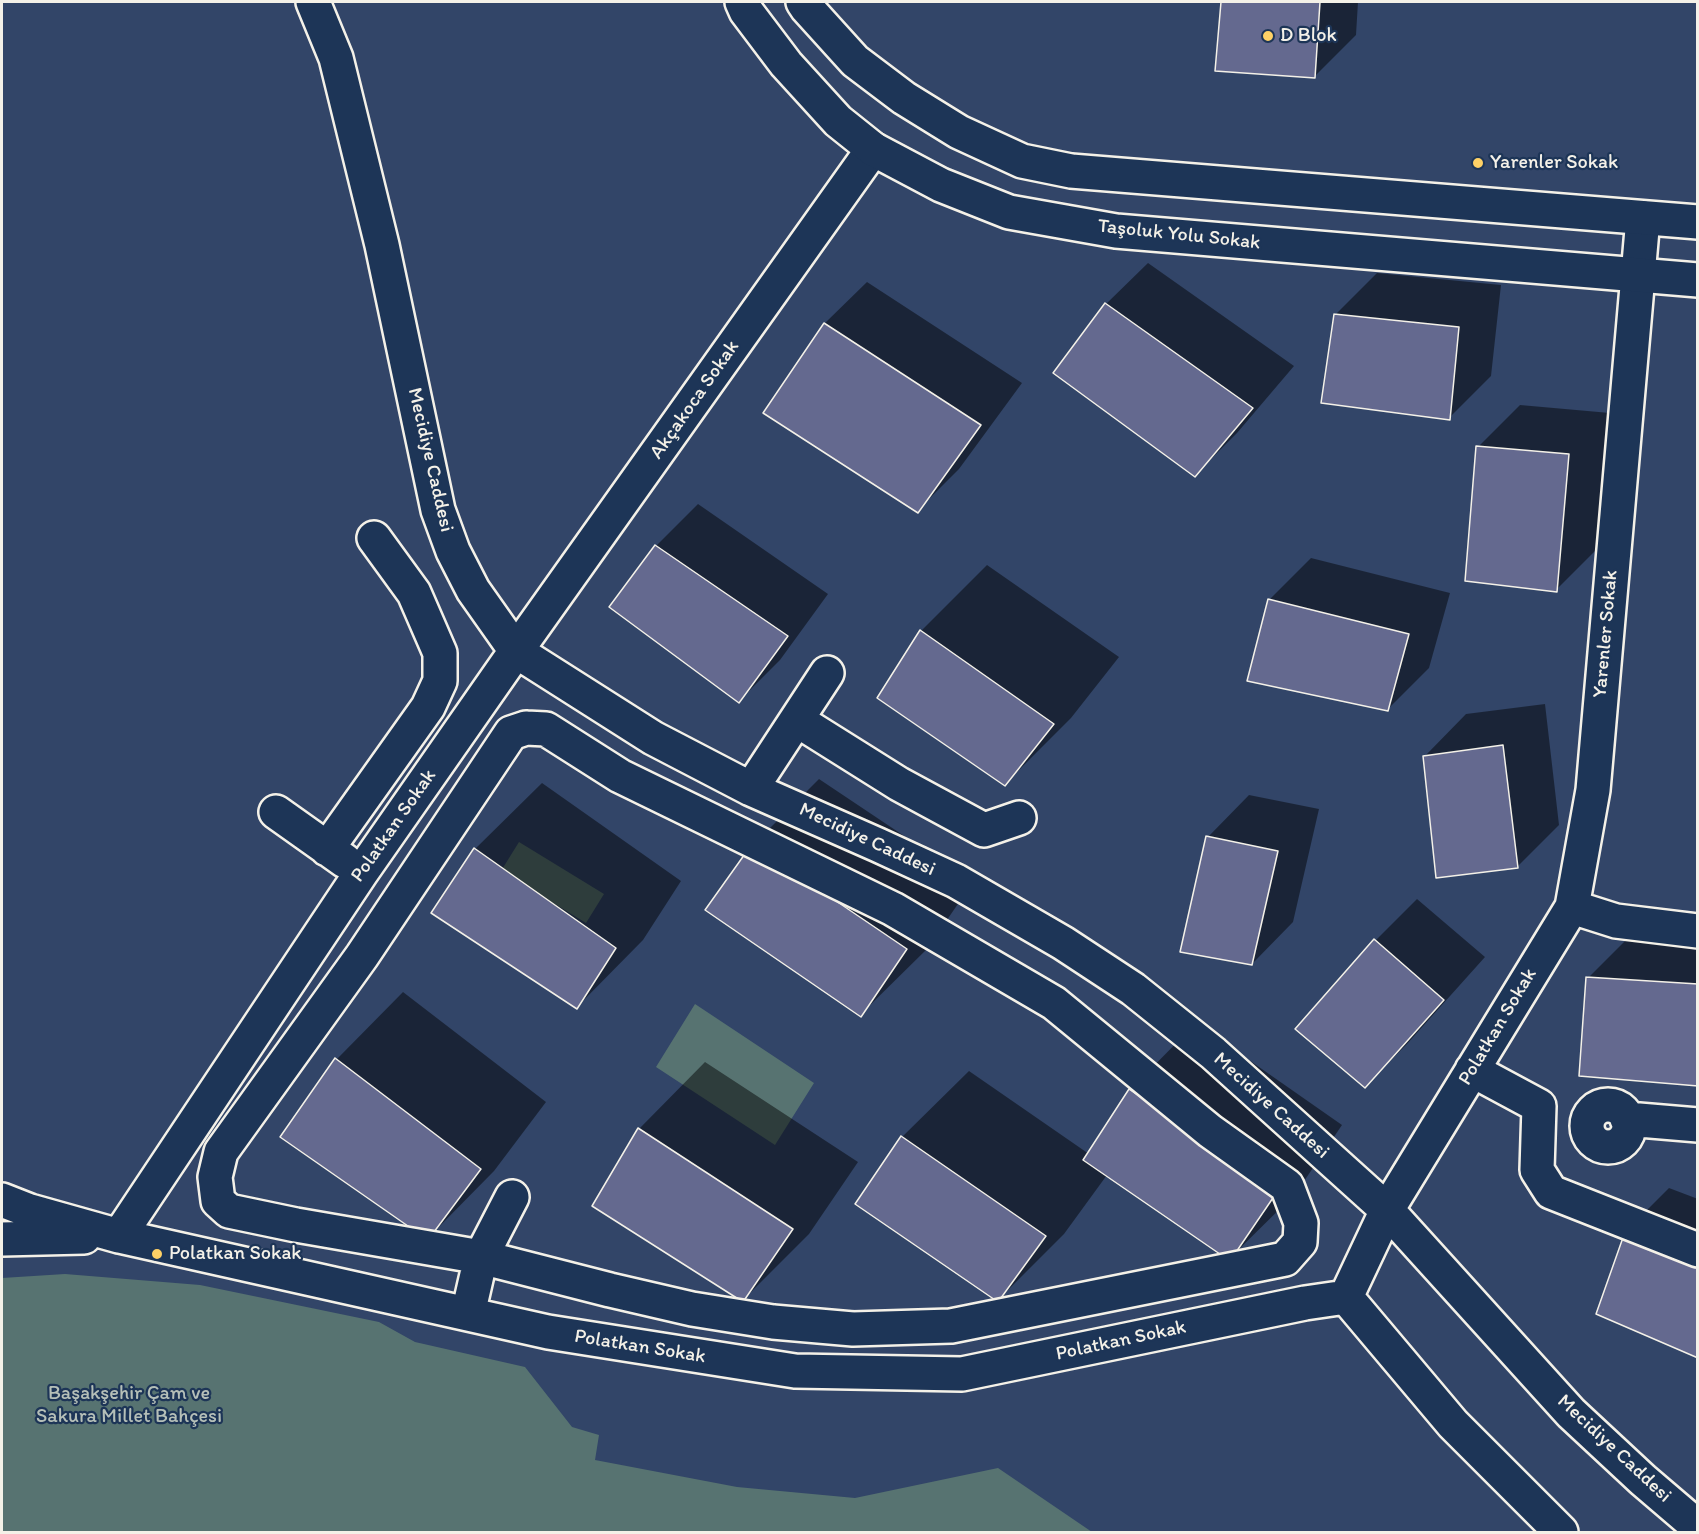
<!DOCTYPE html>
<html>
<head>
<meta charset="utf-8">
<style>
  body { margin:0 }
  #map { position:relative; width:1699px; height:1534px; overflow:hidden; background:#324568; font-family:Itim,sans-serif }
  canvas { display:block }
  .frame { position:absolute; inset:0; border:3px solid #f4f1e8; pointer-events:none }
</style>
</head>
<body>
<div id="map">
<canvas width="1699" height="1534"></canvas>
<div class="frame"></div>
</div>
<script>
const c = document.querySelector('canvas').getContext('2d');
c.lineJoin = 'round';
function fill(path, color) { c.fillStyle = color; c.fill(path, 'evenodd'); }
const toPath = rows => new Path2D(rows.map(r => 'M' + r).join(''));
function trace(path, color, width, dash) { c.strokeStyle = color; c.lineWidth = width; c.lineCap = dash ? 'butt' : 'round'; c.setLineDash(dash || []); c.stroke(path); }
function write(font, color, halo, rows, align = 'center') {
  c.font = font + ' Itim,sans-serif'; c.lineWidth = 4.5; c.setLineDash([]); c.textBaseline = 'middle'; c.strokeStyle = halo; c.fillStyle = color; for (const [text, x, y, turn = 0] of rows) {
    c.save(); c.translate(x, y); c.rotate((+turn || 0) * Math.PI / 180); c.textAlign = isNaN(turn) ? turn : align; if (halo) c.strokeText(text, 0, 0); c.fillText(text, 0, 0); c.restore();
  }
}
fill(toPath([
  [519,842,604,894,586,923,501,871],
  [695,1004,814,1083,775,1145,656,1067],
  [65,1274,200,1285,379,1322,415,1342,525,1367,572,1427,599,1435,595,1460,737,1487,855,1498,998,1468,1092,1532,2,1532,2,1278]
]), '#577371');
fill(toPath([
  [1222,2,1358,2,1356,35,1314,77,1217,69],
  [1148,263,1294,366,1237,433,1195,475,1106,304],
  [1377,273,1501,285,1491,376,1449,418,1335,315],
  [867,282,1022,383,959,469,917,511,765,412,825,323],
  [1520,405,1610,413,1598,548,1556,590,1478,447],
  [698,504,828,594,780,660,739,701,656,546],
  [1311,558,1450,593,1429,668,1387,710,1269,600],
  [987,565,1119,657,1071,718,1005,784,921,631],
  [1545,704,1559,825,1517,867,1425,756,1466,714],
  [819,779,973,882,927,949,860,1015,753,845],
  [542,783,681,881,643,940,577,1007,475,849],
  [1249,795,1319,809,1293,922,1252,964,1208,837],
  [1417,899,1485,957,1407,1044,1365,1086,1376,940],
  [1630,936,1698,940,1698,1084,1588,978],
  [403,992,546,1102,494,1171,428,1238,282,1136,337,1059],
  [1196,1023,1342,1125,1296,1193,1229,1259,1107,1175,1064,1234,998,1300,857,1204,902,1137,969,1071,1089,1154,1130,1090],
  [705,1062,858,1162,809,1234,743,1300,639,1129],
  [1669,1188,1698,1199,1698,1356,1627,1230]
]), '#0007');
const building = toPath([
  [1221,2,1320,2,1315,78,1215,71,1221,2],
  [1105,303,1253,408,1195,477,1053,373,1105,303],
  [1334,314,1459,327,1450,420,1321,403,1334,314],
  [824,323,981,425,918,513,763,413,824,323],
  [1476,446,1569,454,1557,592,1465,581,1476,446],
  [655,545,788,636,739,703,609,607,655,545],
  [1268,599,1409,634,1388,711,1247,681,1268,599],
  [920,630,1054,724,1005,786,877,698,920,630],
  [1503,745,1518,868,1436,878,1423,756,1503,745],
  [1206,836,1278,851,1252,965,1180,952,1206,836],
  [752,844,907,949,861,1017,705,910,752,844],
  [474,848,616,948,577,1009,431,913,474,848],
  [1374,939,1444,1000,1365,1088,1295,1029,1374,939],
  [1586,977,1698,984,1698,1086,1579,1076,1586,977],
  [335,1058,481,1169,428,1240,280,1137,335,1058],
  [1129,1089,1277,1192,1230,1261,1083,1160,1129,1089],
  [638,1128,793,1229,743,1302,592,1206,638,1128],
  [901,1136,1046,1236,998,1302,855,1204,901,1136],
  [1626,1229,1698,1255,1698,1358,1596,1314,1626,1229]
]);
fill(building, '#64698f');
trace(building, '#f4f1e8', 1.5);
const minor = toPath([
  [313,2,336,58,382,245,438,510,453,551,473,590,516,651,653,738,751,789,878,845,956,881,1063,943,1133,989,1213,1053,1387,1210,1571,1413,1643,1480,1698,1527],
  [797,720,899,784,984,830,1019,818],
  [526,728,546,729,620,776,893,909,1054,1003,1210,1131,1287,1186,1301,1223,1300,1242,1285,1259,951,1326,853,1329,773,1322,692,1309,610,1290,481,1257,296,1225,229,1211,218,1201,215,1177,221,1152,362,956,511,733,526,728],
  [751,789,827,673],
  [276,812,345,861],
  [327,849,428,707,440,681,440,653,414,593,374,538],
  [1572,907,1616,921,1698,931],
  [1472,1070,1539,1106,1537,1170,1551,1192,1698,1250],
  '1587 1126a21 21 0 1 1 42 0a21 21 0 1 1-42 0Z',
  [1627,1119,1698,1125],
  [2,1200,30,1211,119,1236,548,1332,795,1371,962,1374,1305,1303,1346,1297,1387,1210,1572,907,1593,790,1643,218],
  [119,1236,361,873,516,651,873,149],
  [2,1239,84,1237],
  [1346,1297,1453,1424,1561,1532],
  [468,1314,481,1257,512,1197]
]);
const major = toPath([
  [742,2,746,11,786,64,838,121,873,149,941,185,1009,212,1116,231,1698,280],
  [803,2,807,8,855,61,904,98,959,132,1022,161,1071,171,1698,222]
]);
trace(minor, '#f4f1e8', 38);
trace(major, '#f4f1e8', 38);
trace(minor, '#1d3557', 33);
trace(major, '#1d3557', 33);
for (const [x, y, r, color] of [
  [1268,36,6,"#ffd166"],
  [1478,163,6,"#ffd166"],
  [157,1254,6,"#ffd166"]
]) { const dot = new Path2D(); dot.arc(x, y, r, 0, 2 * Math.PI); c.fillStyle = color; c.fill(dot); trace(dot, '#1d3557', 2); }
write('20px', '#f4f1e8', '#1d3557', [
  ["D Blok",1280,36],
  ["Yarenler Sokak",1490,163],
  ["Polatkan Sokak",169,1254]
], 'left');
write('20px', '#f4f1e8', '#1d3557', [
  ["Taşoluk Yolu Sokak",1179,235,6],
  ["Akçakoca Sokak",695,400,-55],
  ["Mecidiye Caddesi",430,460,77],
  ["Yarenler Sokak",1606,634,-85],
  ["Polatkan Sokak",394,826,-55],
  ["Mecidiye Caddesi",867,840,25],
  ["Polatkan Sokak",1498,1027,-59],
  ["Mecidiye Caddesi",1271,1106,42],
  ["Polatkan Sokak",1121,1341,-12],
  ["Polatkan Sokak",640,1347,9],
  ["Mecidiye Caddesi",1614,1449,43]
]);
write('20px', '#b5bfb8', '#1d3557', [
  ["Başakşehir Çam ve",129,1394],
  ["Sakura Millet Bahçesi",129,1417]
]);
</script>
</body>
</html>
